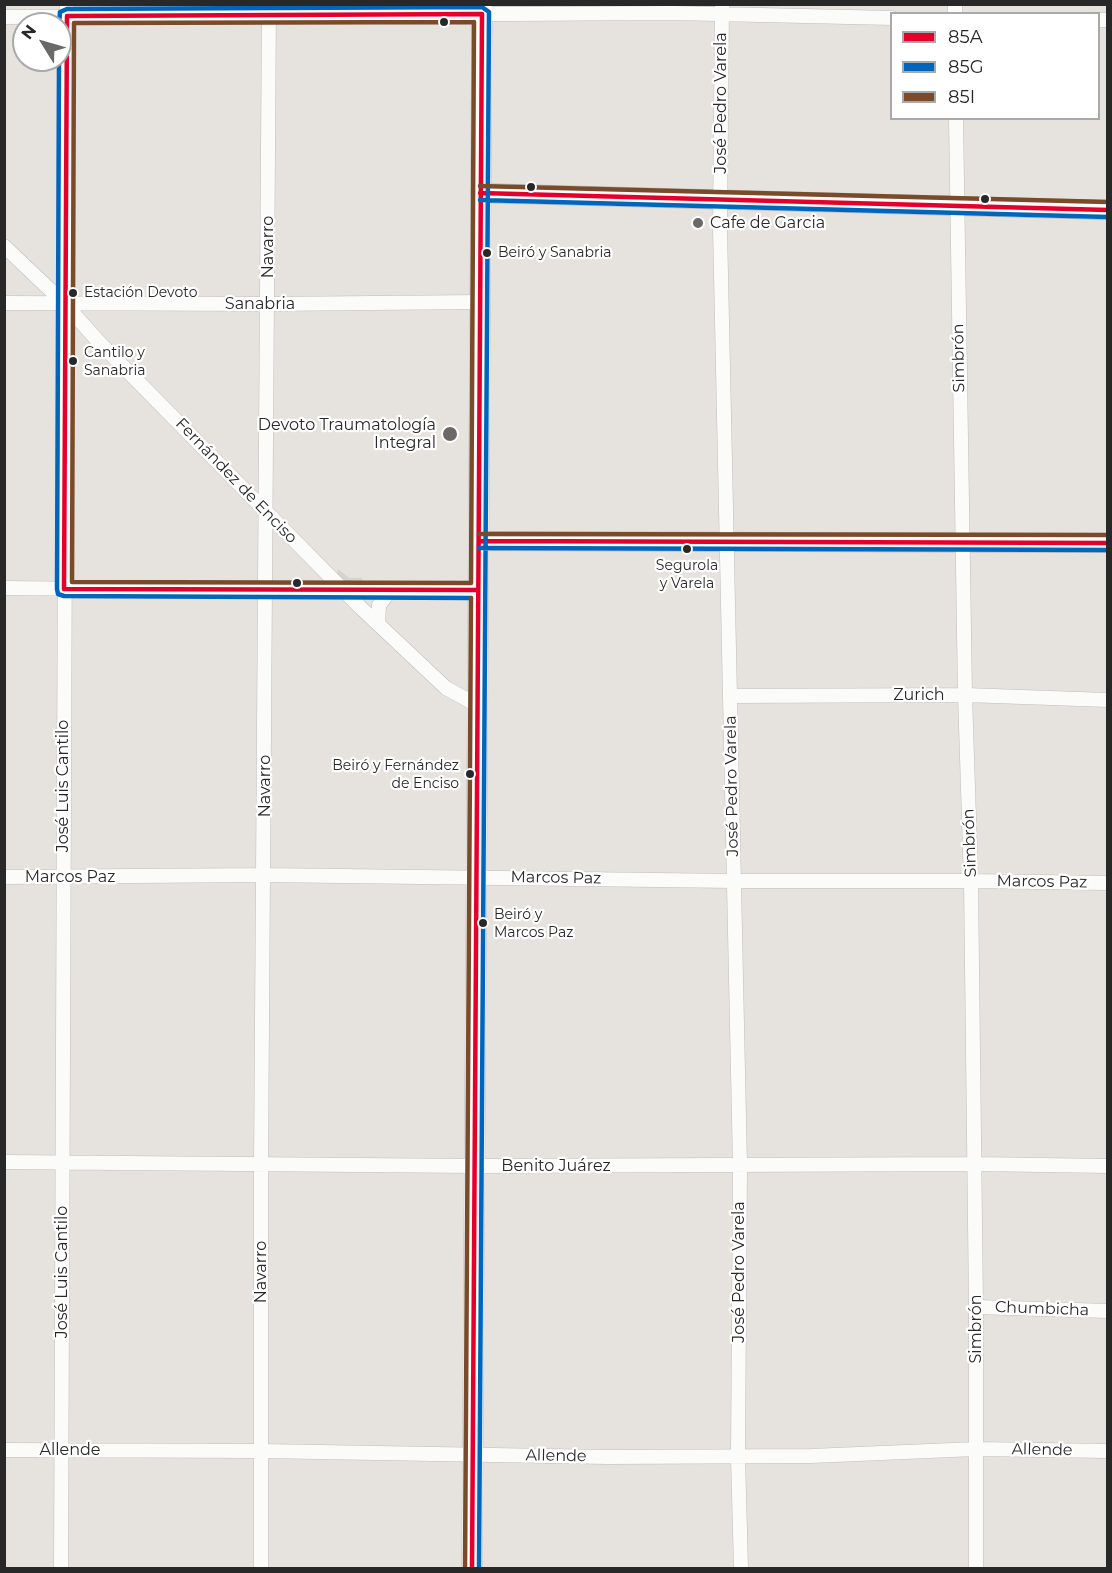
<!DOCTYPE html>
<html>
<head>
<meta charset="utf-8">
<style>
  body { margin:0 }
  #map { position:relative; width:1112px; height:1573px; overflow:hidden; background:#e6e2de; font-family:Montserrat,sans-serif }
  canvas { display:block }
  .frame { position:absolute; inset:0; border:6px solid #282828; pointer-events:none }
  .legend { position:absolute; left:890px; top:12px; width:210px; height:108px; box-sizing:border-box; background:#fff; border:2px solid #a9a9a9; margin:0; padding:8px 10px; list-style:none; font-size:18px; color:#282828 }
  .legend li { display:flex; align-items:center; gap:12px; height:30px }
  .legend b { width:30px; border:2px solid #a9a9a9 }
  .north { position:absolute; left:12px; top:12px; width:60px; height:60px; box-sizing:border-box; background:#fff; border:2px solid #a9a9a9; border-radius:50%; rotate:307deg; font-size:16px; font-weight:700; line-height:24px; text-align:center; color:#282828 }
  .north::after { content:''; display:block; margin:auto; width:21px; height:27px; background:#6a6968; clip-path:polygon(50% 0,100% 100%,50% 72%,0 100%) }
</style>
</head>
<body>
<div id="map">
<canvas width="1112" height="1573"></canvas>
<div class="frame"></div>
<ul class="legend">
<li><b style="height:8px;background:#e4002b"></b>85A</li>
<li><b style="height:8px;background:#0065bd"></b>85G</li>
<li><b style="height:8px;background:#7a4b2a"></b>85I</li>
</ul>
<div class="north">N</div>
</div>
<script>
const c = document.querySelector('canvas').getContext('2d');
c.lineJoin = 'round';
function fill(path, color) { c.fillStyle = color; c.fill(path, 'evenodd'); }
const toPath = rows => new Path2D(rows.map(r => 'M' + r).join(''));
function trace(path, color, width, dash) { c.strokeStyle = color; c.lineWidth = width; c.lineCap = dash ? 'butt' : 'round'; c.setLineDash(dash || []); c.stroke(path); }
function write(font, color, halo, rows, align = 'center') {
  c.font = font + ' Montserrat,sans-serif'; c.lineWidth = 4.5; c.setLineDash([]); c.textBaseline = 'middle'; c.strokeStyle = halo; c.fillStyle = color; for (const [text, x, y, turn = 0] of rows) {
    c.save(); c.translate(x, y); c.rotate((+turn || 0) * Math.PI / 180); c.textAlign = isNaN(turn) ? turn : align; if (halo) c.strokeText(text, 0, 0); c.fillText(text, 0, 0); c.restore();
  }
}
fill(toPath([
  [338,569,349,578,362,578,363,584,349,585,337,574]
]), '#d6d2ce');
const minor = toPath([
  [722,4,720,228,740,1165,738,1457,741,1568],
  [955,14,955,4],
  [4,17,673,13,892,18],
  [1098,20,1108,20],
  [956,118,965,695,971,881,976,1307,976,1568],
  [4,246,64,303,97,340,360,607,446,688,477,705],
  [4,303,268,304,480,302],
  [4,588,299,591,478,590],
  [378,623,379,605,391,590],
  [730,696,965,695,1108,700],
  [4,877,264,875,734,881,971,881,1108,883],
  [4,1162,475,1166,975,1164,1108,1166],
  [976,1307,1108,1311],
  [4,1450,261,1451,608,1457,811,1456,976,1449,1108,1451],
  [61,1568,67,4],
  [261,1568,261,1164,269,4]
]);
const tertiary = toPath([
  [480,193,1108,210],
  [479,541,1108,543]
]);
const secondary = toPath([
  [472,1568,482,4]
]);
trace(minor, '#c0bebf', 15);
trace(tertiary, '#c0bebf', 20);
trace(secondary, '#c0bebf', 21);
trace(minor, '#fbfbfa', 14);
trace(tertiary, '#fbfbfa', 18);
trace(secondary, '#fbfbfa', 20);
trace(toPath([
  [480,193,1108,210],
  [479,541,1108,543],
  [472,1568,482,14,67,16,64,589,478,590]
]), '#e4002b', 4.5);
trace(toPath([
  [59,24,60,12,67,9,482,7,489,12,479,1568],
  [59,60,57,589,58,594,64,596,471,598],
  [480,200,1108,217],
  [479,548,1108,550]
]), '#0065bd', 4.5);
trace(toPath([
  [474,22,471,583,72,582,74,23,474,22],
  [480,186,1108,202],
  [479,534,1108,535],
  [465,1568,471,598]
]), '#7a4b2a', 4.5);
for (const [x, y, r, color] of [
  [444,22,5,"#282828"],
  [531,187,5,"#282828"],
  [985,199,5,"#282828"],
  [698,223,6,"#6a6968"],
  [487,253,5,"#282828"],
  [73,293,5,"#282828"],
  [73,361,5,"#282828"],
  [450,434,8,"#6a6968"],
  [687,549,5,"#282828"],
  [297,583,5,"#282828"],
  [470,774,5,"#282828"],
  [483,923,5,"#282828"]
]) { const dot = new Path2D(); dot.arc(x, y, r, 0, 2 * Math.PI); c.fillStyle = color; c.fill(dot); trace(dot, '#fff', 2); }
write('14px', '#282828', '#fff', [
  ["Beiró y Sanabria",498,253],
  ["Estación Devoto",84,293],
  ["Cantilo y",84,353],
  ["Sanabria",84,371],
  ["Segurola",687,566,"center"],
  ["y Varela",687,584,"center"],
  ["Beiró y Fernández",459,766,"right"],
  ["de Enciso",459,784,"right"],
  ["Beiró y",494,915],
  ["Marcos Paz",494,933]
], 'left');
write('16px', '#282828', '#fff', [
  ["José Pedro Varela",721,103,-90],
  ["Navarro",268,247,-90],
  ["Sanabria",260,304],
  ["Simbrón",959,358,-91],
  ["Fernández de Enciso",236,481,46],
  ["Zurich",919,695],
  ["José Luis Cantilo",63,786,-90],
  ["Navarro",265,786,-90],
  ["José Pedro Varela",732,786,-91],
  ["Simbrón",970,843,-92],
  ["Marcos Paz",70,877],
  ["Marcos Paz",556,878,1],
  ["Marcos Paz",1042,882,1],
  ["Benito Juárez",556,1166],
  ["José Luis Cantilo",62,1272,-90],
  ["Navarro",261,1272,-90],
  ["José Pedro Varela",739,1272,-90],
  ["Chumbicha",1042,1309,2],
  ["Simbrón",976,1329,-90],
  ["Allende",70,1450],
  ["Allende",1042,1450,1],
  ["Allende",556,1456,1]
]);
write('16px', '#282828', '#fff', [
  ["Cafe de Garcia",710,223],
  ["Devoto Traumatología",436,425,"right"],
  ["Integral",436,443,"right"]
], 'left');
</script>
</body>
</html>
